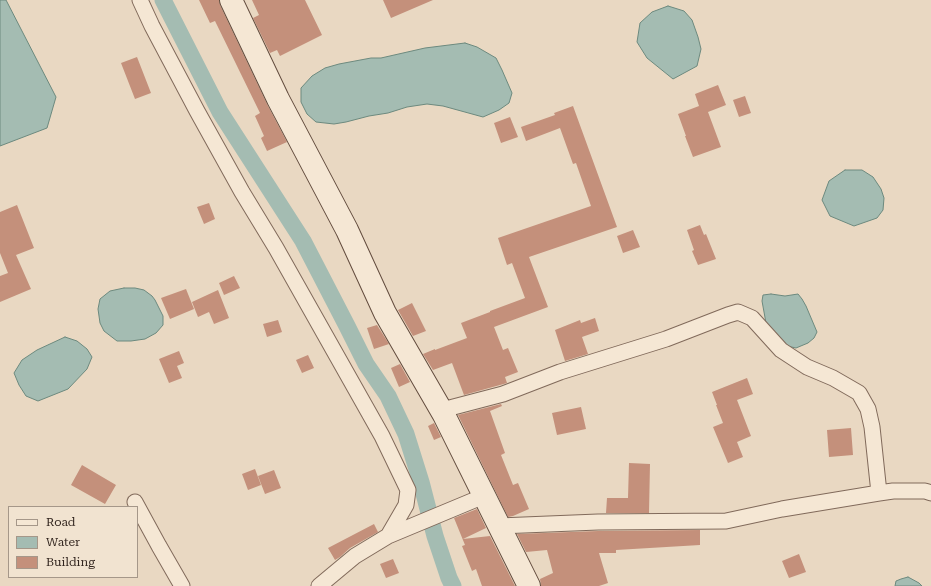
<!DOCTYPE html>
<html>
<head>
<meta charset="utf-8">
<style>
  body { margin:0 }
  #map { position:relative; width:931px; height:586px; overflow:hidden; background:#e9d8c2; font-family:"Roboto Serif",serif }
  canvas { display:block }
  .legend { position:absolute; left:8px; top:506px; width:130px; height:72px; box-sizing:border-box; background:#f1e3d0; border:1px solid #a59789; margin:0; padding:5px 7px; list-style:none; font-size:12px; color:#32251e }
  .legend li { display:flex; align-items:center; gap:8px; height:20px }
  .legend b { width:20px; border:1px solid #a59789 }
</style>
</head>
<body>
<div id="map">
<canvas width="931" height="586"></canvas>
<ul class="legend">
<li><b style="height:5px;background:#f5e7d4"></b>Road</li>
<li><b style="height:11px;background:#a4bcb2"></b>Water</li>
<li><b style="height:11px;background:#c4907b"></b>Building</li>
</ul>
</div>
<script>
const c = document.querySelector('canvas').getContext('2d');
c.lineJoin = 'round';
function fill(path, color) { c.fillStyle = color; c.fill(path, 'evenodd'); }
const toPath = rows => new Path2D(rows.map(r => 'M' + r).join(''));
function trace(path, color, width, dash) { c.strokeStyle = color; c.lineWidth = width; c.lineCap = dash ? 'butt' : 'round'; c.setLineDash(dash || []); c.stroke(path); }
const water = toPath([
  [0,0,6,0,56,97,47,128,0,146,0,0],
  [668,6,684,11,692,20,698,37,701,49,697,66,673,79,647,58,637,42,640,23,652,12,668,6],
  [465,43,477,47,496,58,502,70,512,93,509,103,499,110,483,117,443,106,427,104,407,107,388,113,369,116,346,122,334,124,316,122,307,114,301,102,301,88,312,76,325,68,339,64,371,58,381,58,425,48,465,43],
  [845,170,862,170,873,177,881,189,884,198,883,210,877,218,854,226,830,216,822,200,829,181,845,170],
  [124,288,135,288,144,290,152,296,155,300,163,316,163,325,156,333,145,339,131,341,117,341,104,331,100,323,98,309,100,299,110,291,124,288],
  [771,294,785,296,798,294,802,299,806,306,817,332,814,338,808,343,796,348,787,346,766,323,762,301,763,295,771,294],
  [65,337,77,341,87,349,92,357,87,369,68,389,38,401,26,396,19,385,14,373,22,360,37,350,65,337],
  [908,577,919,583,922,586,895,586,896,581,901,579,908,577]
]);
fill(water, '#a4bcb2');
trace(water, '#6c897e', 1);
trace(toPath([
  [163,0,220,112,303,241,347,326,366,364,388,396,406,434,421,482,435,536,449,578,453,586]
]), '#a4bcb2', 17);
fill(toPath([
  [199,0,219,0,220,5,267,104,287,142,267,151,261,138,264,136,255,116,260,113,215,21,210,23],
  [252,0,305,0,322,35,280,56,277,50,270,53,253,18,259,15],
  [383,0,433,0,391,18],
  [137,57,151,93,135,99,121,63],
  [718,85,726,105,708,112,721,147,693,157,685,136,686,136,678,114,699,106,695,94],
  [745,96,751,113,739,117,733,100],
  [573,106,617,227,529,257,548,307,494,327,503,350,508,348,518,372,505,377,507,383,500,385,464,395,452,363,433,370,423,354,435,349,435,350,467,338,461,323,490,312,490,311,525,298,512,263,507,265,498,238,591,206,576,163,573,164,560,128,526,141,521,127,555,115,554,113],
  [510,117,518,137,501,143,494,123],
  [209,203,215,219,204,224,197,207],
  [17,205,34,248,16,255,31,289,0,302,0,276,8,273,0,253,0,212],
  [700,225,704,235,706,234,716,259,698,265,692,251,694,250,687,230],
  [633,230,640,247,623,253,617,236],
  [234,276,240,288,224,295,219,283],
  [186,289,194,309,170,319,161,298],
  [218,290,229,318,214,324,209,312,198,317,192,302],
  [412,303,426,331,413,336,398,310],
  [595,318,599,331,582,337,588,354,565,361,555,330,580,320,581,323],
  [278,320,282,332,267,337,263,324],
  [377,325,389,344,374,349,367,328],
  [179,351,184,363,177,366,182,378,169,383,159,359],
  [308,355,314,368,302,373,296,360],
  [400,364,410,382,399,387,391,368],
  [747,378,753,394,737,400,751,436,737,442,743,457,728,463,713,427,723,423,716,405,717,405,712,392],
  [501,404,502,406,490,411,505,453,501,455,513,485,518,483,529,509,513,516,508,517,458,415],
  [581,407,586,429,557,435,552,413],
  [434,423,441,437,434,440,428,426],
  [851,428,853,455,829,457,827,430],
  [629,463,650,464,649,513,606,513,607,498,628,498],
  [82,465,116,485,105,504,71,485],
  [255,469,261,485,248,490,242,474],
  [274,470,281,488,265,494,258,476],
  [477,509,486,528,463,539,490,536,515,586,482,586,476,569,472,571,462,546,465,545,454,518],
  [374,524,378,532,350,548,340,557,335,560,328,548],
  [700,530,700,545,616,550,616,553,599,553,608,583,599,586,541,586,540,579,553,573,547,550,526,552,517,534,598,531],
  [799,554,806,572,789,578,782,561],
  [393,559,399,573,386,578,380,564]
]), '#c4907b');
const street = toPath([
  [140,0,152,26,197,111,242,192,276,248,382,436,408,490,406,505,388,536],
  [442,410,503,394,560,372,666,339,728,315,738,312,752,318,781,350,807,367,833,378,859,393,868,409,872,427,879,493],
  [135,502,159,546,182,586],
  [499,526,598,522,726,521,782,509,879,493,893,491,925,491,931,493],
  [319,586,355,556,388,536,484,496]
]);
const secondary = toPath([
  [231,0,278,99,347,230,385,313,444,415,529,586]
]);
trace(street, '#816a5b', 17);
trace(secondary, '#634c3e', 24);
trace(street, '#f5e7d4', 15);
trace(secondary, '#f5e7d4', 22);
</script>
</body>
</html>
